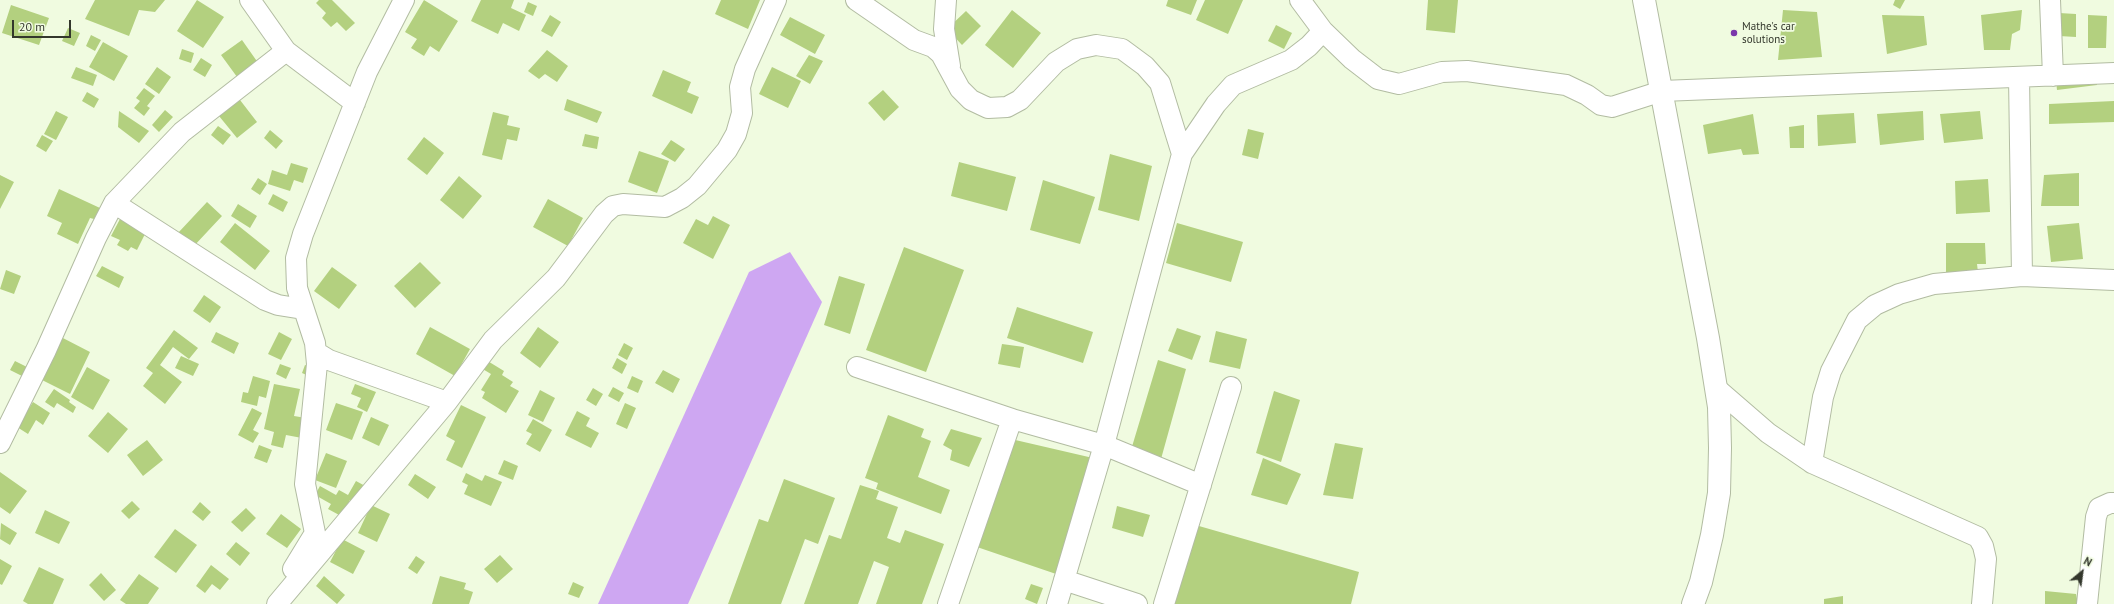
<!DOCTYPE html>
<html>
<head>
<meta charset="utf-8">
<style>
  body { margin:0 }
  #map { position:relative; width:2114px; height:604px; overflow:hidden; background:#f0fbe0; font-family:"PT Sans",sans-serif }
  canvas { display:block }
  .north { position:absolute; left:2062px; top:552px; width:40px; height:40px; -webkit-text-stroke:3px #f0fbe0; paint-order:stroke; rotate:29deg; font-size:11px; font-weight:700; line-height:16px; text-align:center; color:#33372c }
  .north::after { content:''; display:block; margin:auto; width:14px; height:18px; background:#33372c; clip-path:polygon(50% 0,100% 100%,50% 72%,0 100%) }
  .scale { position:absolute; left:12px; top:20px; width:59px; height:18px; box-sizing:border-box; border:2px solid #33372c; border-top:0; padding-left:5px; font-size:12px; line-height:14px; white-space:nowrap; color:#33372c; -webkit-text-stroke:3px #f0fbe0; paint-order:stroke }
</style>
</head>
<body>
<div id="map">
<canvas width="2114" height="604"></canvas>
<div class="north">N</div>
<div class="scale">20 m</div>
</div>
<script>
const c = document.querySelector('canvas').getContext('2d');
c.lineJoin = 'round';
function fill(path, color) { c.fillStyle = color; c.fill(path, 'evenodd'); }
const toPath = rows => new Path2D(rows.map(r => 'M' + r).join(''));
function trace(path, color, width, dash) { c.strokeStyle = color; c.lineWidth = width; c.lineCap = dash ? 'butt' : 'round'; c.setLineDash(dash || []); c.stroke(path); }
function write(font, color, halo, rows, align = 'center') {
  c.font = font + ' "PT Sans",sans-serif'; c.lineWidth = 3.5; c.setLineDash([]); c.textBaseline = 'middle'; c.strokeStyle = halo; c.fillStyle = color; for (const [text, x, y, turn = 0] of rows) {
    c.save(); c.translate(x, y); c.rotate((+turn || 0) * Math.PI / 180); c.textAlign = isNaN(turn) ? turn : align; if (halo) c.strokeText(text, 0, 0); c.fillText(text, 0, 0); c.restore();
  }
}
fill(toPath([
  [790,252,822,302,688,604,598,604,749,272]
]), '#cea7f2');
fill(toPath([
  [95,0,165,0,155,12,139,10,129,36,85,19],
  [197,0,224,17,203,48,177,31],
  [319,0,332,0,355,23,346,31,337,22,331,27,322,18,326,13,316,3],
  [424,0,458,21,439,52,430,46,424,56,411,48,417,39,405,32],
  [481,0,514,0,511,8,526,15,519,31,503,23,498,34,471,21],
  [721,0,760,0,748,29,715,14],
  [1168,0,1197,0,1191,15,1166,6],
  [1205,0,1243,0,1228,34,1196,20],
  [1428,0,1458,0,1455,33,1426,30],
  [1895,0,1905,0,1900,9,1893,5],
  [528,2,537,6,533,16,524,12],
  [11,5,49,18,39,45,2,33],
  [1012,10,1041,33,1013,68,985,45],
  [1783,10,1817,12,1822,57,1778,60],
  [2022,10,2020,30,2012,34,2010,50,1984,50,1981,15],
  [966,11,981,26,962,45,947,29],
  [2059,13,2076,14,2076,37,2059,36],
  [550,15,561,22,552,37,541,31],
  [1882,15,1924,16,1927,45,1887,54],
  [2088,15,2107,16,2106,48,2088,48],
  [790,17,825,35,815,54,780,35],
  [1276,25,1292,33,1284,49,1268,41],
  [68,28,80,33,74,46,62,41],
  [91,35,101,40,95,51,86,46],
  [242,40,261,67,240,81,221,55],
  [103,42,128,56,114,81,89,67],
  [182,49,194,53,191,63,179,59],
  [547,50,568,66,557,82,545,74,539,79,528,71],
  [809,55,823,61,810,84,796,76],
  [201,58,212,65,205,77,193,70],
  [76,67,97,75,93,86,71,78],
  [157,67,171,77,159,94,145,84],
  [772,67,801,81,788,108,759,94],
  [663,70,691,82,687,92,699,97,692,114,652,96],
  [2096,77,2097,85,2057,90,2056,81],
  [144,88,155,96,147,106,150,108,144,116,134,108,140,101,136,98],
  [883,90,899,107,884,121,868,103],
  [87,92,99,99,94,108,82,101],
  [567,99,602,112,597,123,564,110],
  [240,100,257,122,237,138,219,116],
  [2114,101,2114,122,2049,124,2049,104],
  [165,110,173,117,159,132,152,125],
  [56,111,68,117,56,140,44,134],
  [119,111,149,131,139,143,118,127],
  [1923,111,1924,140,1880,145,1877,114],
  [1980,111,1983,139,1944,143,1940,114],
  [493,112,509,116,507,125,520,128,517,141,507,139,502,160,482,155],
  [1854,113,1856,143,1818,146,1817,115],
  [1753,114,1759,154,1743,155,1741,149,1708,154,1703,125],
  [1804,125,1804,148,1790,148,1789,127],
  [218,126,231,135,223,145,211,135],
  [1248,129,1264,133,1258,159,1242,155],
  [270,130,283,141,276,149,264,138],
  [585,134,599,137,597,149,582,146],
  [42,135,53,141,46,152,36,146],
  [424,137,444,153,427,175,407,159],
  [671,140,685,149,675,162,661,154],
  [639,151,669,161,657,193,628,182],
  [1110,154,1152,166,1139,221,1098,210],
  [959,162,1016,177,1007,211,951,196],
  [291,163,308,168,303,183,294,180,290,191,268,184,272,170,287,175],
  [2079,173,2079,206,2041,206,2044,175],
  [0,175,14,182,0,209],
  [459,176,482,196,463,219,440,200],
  [258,178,267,184,260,195,251,189],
  [1988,179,1990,212,1956,214,1955,181],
  [1043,180,1095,197,1080,244,1030,230],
  [59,189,100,208,94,219,90,218,78,244,57,234,62,223,47,216],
  [273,194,288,202,283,212,268,204],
  [548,199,583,218,568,246,533,227],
  [207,202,222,216,193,247,178,233],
  [238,204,257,216,250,228,231,216],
  [713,216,730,225,713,259,683,243,696,219,708,225],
  [120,219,146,232,137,250,131,247,128,251,117,245,120,240,111,236],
  [235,223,270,251,255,270,220,242],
  [1177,223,1243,242,1231,282,1166,263],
  [2079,223,2083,259,2051,262,2047,226],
  [1946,243,1985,243,1986,264,1977,264,1978,272,1946,273],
  [904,247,964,270,926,372,866,350],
  [420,262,441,283,415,308,394,286],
  [102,266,124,277,119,288,96,276],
  [332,267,357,285,339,309,314,291],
  [6,270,21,276,14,294,0,289],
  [839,276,865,284,850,334,824,325],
  [204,295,221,307,210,323,193,311],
  [1017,307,1093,332,1083,363,1007,338],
  [430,327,470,349,455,376,416,354],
  [538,327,559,342,540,368,520,353],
  [1177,328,1201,336,1192,360,1168,351],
  [174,330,198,348,189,359,173,347,160,365,182,382,165,404,143,386,153,373,146,368],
  [1216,331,1247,339,1240,369,1209,362],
  [216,332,239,343,234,354,211,342],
  [279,332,292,339,281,360,268,354],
  [59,336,90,352,70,394,38,378],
  [624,343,633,348,627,360,618,355],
  [1002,344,1024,347,1020,368,998,364],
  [181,356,199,364,193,376,175,368],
  [617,358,627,364,622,374,612,368],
  [486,360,504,371,502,375,513,382,510,386,519,391,506,413,482,398,485,392,481,390,491,374,481,368],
  [1158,360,1186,369,1161,459,1131,450],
  [15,361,27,367,22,376,10,370],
  [280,364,291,368,286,379,276,374],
  [305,365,314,368,311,377,302,373],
  [87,367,110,380,93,410,71,397],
  [663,370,680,379,673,393,655,383],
  [253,376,270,381,266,398,259,396,257,406,241,402,243,392,248,393],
  [632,376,643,381,638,393,627,388],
  [274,384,300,389,294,416,306,418,302,438,286,435,283,448,271,445,274,432,264,429],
  [355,384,376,392,367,412,357,407,361,398,351,394],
  [613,387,624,393,619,402,608,396],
  [593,388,603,394,596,406,586,400],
  [54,389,70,400,69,402,76,407,73,413,57,403,54,408,45,402],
  [540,390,555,398,543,422,528,415],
  [1274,391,1300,400,1281,462,1256,453],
  [33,402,50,413,43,425,36,420,28,434,17,427],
  [336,403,363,412,352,440,326,430],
  [625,403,636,408,627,429,616,424],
  [461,405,486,417,462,468,446,460,455,441,446,436],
  [252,408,262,413,253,430,259,433,253,443,238,435],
  [577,411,590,418,586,426,599,433,591,448,565,435],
  [108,412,128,429,108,453,88,436],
  [888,415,924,429,921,437,931,441,918,477,950,490,941,514,876,489,878,483,865,478],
  [371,417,389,425,379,446,362,438],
  [533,419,552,430,540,452,526,444,532,434,526,431],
  [951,429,982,438,969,467,950,460,952,450,943,445],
  [1011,439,1093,458,1059,575,977,547],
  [147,440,163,460,143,476,127,455],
  [1335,443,1363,448,1353,499,1323,495],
  [259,445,272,450,267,463,254,458],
  [326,453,347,461,336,488,315,480],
  [1263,458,1301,474,1287,505,1251,495],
  [504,460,518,466,513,480,498,474],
  [0,472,27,491,10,514,0,507],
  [466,473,482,481,485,475,502,482,491,506,464,494,468,485,462,482],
  [415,474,436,487,428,499,408,485],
  [784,479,835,498,818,544,805,539,781,604,728,604,759,519,768,522],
  [356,481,367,487,357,504,350,500,341,516,328,509,331,504,315,495,320,486,336,495,339,490,348,495],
  [860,485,879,491,876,499,898,507,887,538,900,543,905,530,944,544,922,604,876,604,889,567,874,561,858,604,804,604,829,535,841,539],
  [132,501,140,509,129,519,121,511],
  [200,502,211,512,203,521,192,512],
  [371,505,390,514,377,542,358,533],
  [1117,506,1150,515,1143,537,1112,528],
  [246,508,256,518,242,532,231,522],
  [45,510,70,522,59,544,35,533],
  [281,514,301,529,287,548,266,534],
  [1,523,17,533,10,545,0,539],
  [1192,524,1359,572,1351,604,1168,604],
  [175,529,197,545,176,573,154,557],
  [342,539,365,551,353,574,330,562],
  [236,542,250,553,240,566,226,554],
  [500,555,513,569,497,583,484,569],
  [416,556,425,562,417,574,408,568],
  [0,559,12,566,2,585,0,584],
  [211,565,229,579,220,590,212,584,205,593,196,586],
  [39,567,64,579,53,604,28,604,23,601],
  [101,573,116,590,104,601,89,585],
  [139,574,159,588,148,604,126,604,120,600],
  [324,576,345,595,337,604,316,586],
  [440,576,466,583,464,589,473,592,469,604,432,604],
  [573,582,584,587,579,598,568,594],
  [1031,584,1043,588,1037,604,1025,599],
  [2045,591,2076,594,2078,604,2045,604],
  [1843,596,1843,604,1824,604,1824,599]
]), '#b3d07f');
const minor = toPath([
  [250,0,286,51,355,103],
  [856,0,914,40,933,47,941,54,960,89,971,100,988,108,1007,107,1020,100,1056,62,1077,49,1096,45,1122,49,1145,66,1160,83,1182,154],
  [946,0,944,29,950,66],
  [1300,0,1323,31,1352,59,1378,79,1399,84,1442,72,1467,71,1566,85,1587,95,1601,105,1612,107,1662,91,2114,73],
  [2050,0,2053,76],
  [2019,77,2022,276],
  [114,203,265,300,278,305,303,309],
  [316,352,329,360,447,402],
  [857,367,1012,419,1104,445,1201,485],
  [1716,388,1768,433,1812,463,1978,537,1983,546,1986,559,1982,604],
  [0,443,46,350,96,238,114,203,182,132,286,51],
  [1812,463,1823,397,1831,371,1857,320,1875,305,1899,294,1934,284,2022,276,2114,280],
  [293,569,315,533,305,484,317,364,315,343,297,288,296,258,303,234,367,72,404,0],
  [1064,580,1137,604],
  [277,604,447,402,493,340,556,278,604,214,613,206,623,204,665,207,682,198,697,186,727,150,736,134,742,113,740,87,745,69,776,0],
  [948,604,1012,419],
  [1057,604,1104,445,1182,154,1216,104,1233,85,1291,60,1309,46,1323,31],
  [1164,604,1231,387],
  [2087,604,2096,517,2099,508,2110,503,2114,503]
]);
const tertiary = toPath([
  [1644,0,1708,338,1719,407,1720,448,1719,493,1712,535,1701,582,1693,604]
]);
trace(minor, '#b2bca2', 22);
trace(tertiary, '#b2bca2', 24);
trace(minor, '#fff', 20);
trace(tertiary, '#fff', 22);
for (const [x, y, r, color] of [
  [1734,33,4,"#7b37ab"]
]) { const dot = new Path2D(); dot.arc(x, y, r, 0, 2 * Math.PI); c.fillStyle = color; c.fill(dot); trace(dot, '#f0fbe0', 1.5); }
write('11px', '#33372c', '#f0fbe0', [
  ["Mathe's car",1742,27],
  ["solutions",1742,40]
], 'left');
</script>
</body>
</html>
